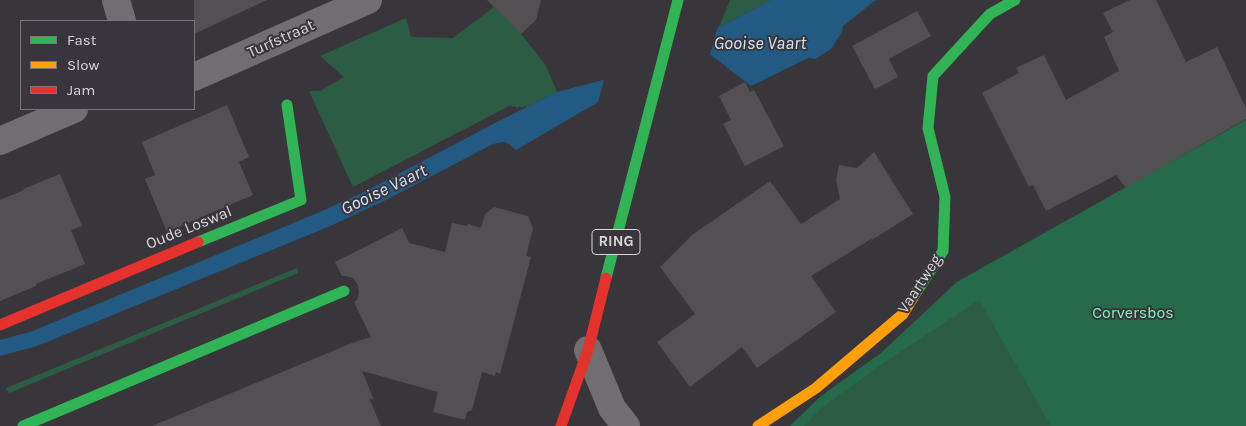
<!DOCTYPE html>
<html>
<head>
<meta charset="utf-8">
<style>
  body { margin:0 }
  #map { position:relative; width:1246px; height:426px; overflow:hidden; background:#39363b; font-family:Karla,sans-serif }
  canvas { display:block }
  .legend { position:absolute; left:20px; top:20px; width:175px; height:90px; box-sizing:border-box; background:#39353c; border:1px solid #79767c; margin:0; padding:6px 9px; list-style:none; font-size:15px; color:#dad7dc }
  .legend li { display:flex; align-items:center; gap:10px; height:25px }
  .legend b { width:25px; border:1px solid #79767c }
</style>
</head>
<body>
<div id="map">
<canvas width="1246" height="426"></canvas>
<ul class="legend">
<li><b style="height:6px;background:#30b455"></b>Fast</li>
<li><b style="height:6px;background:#ff9f0a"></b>Slow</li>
<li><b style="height:6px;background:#e5322d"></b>Jam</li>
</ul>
</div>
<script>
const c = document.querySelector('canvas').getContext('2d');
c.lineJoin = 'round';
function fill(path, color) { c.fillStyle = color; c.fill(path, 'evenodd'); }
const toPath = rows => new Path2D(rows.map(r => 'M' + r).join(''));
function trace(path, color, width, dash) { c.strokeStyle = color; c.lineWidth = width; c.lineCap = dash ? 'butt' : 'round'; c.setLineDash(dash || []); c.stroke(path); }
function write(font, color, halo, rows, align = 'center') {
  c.font = font + ' Karla,sans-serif'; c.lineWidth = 4; c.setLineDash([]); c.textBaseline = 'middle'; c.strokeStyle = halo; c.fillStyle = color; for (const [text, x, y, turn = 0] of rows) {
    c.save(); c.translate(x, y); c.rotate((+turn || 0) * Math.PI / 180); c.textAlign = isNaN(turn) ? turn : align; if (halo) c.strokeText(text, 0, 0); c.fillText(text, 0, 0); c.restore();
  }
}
fill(toPath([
  [730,0,771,0,719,27],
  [494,7,521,34,545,64,557,92,527,107,525,106,522,108,519,106,517,108,515,106,513,107,511,105,353,187,309,91,320,91,344,77,320,56,406,18,411,37,453,38],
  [1246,120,1246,426,790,426,820,397,881,353,957,282],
  [297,268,298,273,9,393,6,388]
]), '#2d5c45');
fill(toPath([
  [1246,120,1246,426,1051,426,979,300,885,362,821,408,804,426,790,426,820,397,881,353,957,282]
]), '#246a4b');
fill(toPath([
  [771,0,877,0,873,2,842,27,843,30,831,49,815,59,808,58,751,86,711,55,593,105,516,150,509,144,504,142,493,144,382,202,328,227,37,346,0,356,0,340,30,332,320,212,364,192,497,122,557,92,603,80,719,27]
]), '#235a84');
fill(toPath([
  [718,25,709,59,597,106,605,76]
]), '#39363b');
fill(toPath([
  [194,0,267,0,194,34],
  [487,0,541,0,536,20,521,34],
  [1130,0,1156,0,1186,62,1217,47,1246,108,1246,119,1126,188,1116,175,1046,211,1033,185,1029,187,982,93,1019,73,1016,68,1044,55,1066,100,1119,71,1104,37,1113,32,1103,13],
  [917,11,931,36,889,59,898,77,875,89,852,46],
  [745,82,750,92,754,90,784,146,745,166,723,124,731,120,719,96],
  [227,105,249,157,239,162,253,195,167,232,145,179,155,175,142,142],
  [874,152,913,214,872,240,871,239,811,276,836,312,757,368,742,347,690,387,657,342,695,314,660,267,692,235,770,181,801,224,840,199,836,180,839,165,857,168],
  [60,174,82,226,71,230,85,264,36,284,36,286,0,301,0,200,24,190,23,189],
  [494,207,528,216,533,229,526,256,531,257,500,374,496,372,495,376,482,372,472,410,467,412,465,420,433,412,438,392,362,371,374,400,369,398,381,426,152,426,352,343,371,337,354,302,357,300,359,293,358,285,353,278,346,276,342,276,335,262,402,228,409,243,445,252,452,223,467,226,468,224,481,228,485,214]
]), '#535054');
trace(toPath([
  [116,0,122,21],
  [194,77,368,0],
  [0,141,74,109],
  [588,350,612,408,626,426]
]), '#706e70', 28);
trace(toPath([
  [198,242,301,200,287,105],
  [606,278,678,0],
  [917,291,943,251,945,197,928,128,933,76,990,14,1015,0],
  [23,426,344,291]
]), '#30b455', 11);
trace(toPath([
  [758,426,816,388,903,314,917,291]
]), '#ff9f0a', 11);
trace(toPath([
  [0,325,198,242],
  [561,426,588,350,606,278]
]), '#e5322d', 11);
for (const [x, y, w] of [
  [616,242,48]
]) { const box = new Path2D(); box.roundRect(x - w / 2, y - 12.5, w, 25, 4); c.fillStyle = '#39353c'; c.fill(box); trace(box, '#dad7dc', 1); }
write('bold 15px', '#dad7dc', null, [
  ["RING",616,242]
]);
write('16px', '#dad7dc', '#39353c', [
  ["Turfstraat",281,39,-24],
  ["Oude Loswal",189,228,-22],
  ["Vaartweg",920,284,-57]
]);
write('16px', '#75fcbb', '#39353c', [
  ["Corversbos",1133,313]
]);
write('italic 18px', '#d3e6f7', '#39353c', [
  ["Gooise Vaart",760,44],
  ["Gooise Vaart",384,190,-26]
]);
</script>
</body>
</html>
